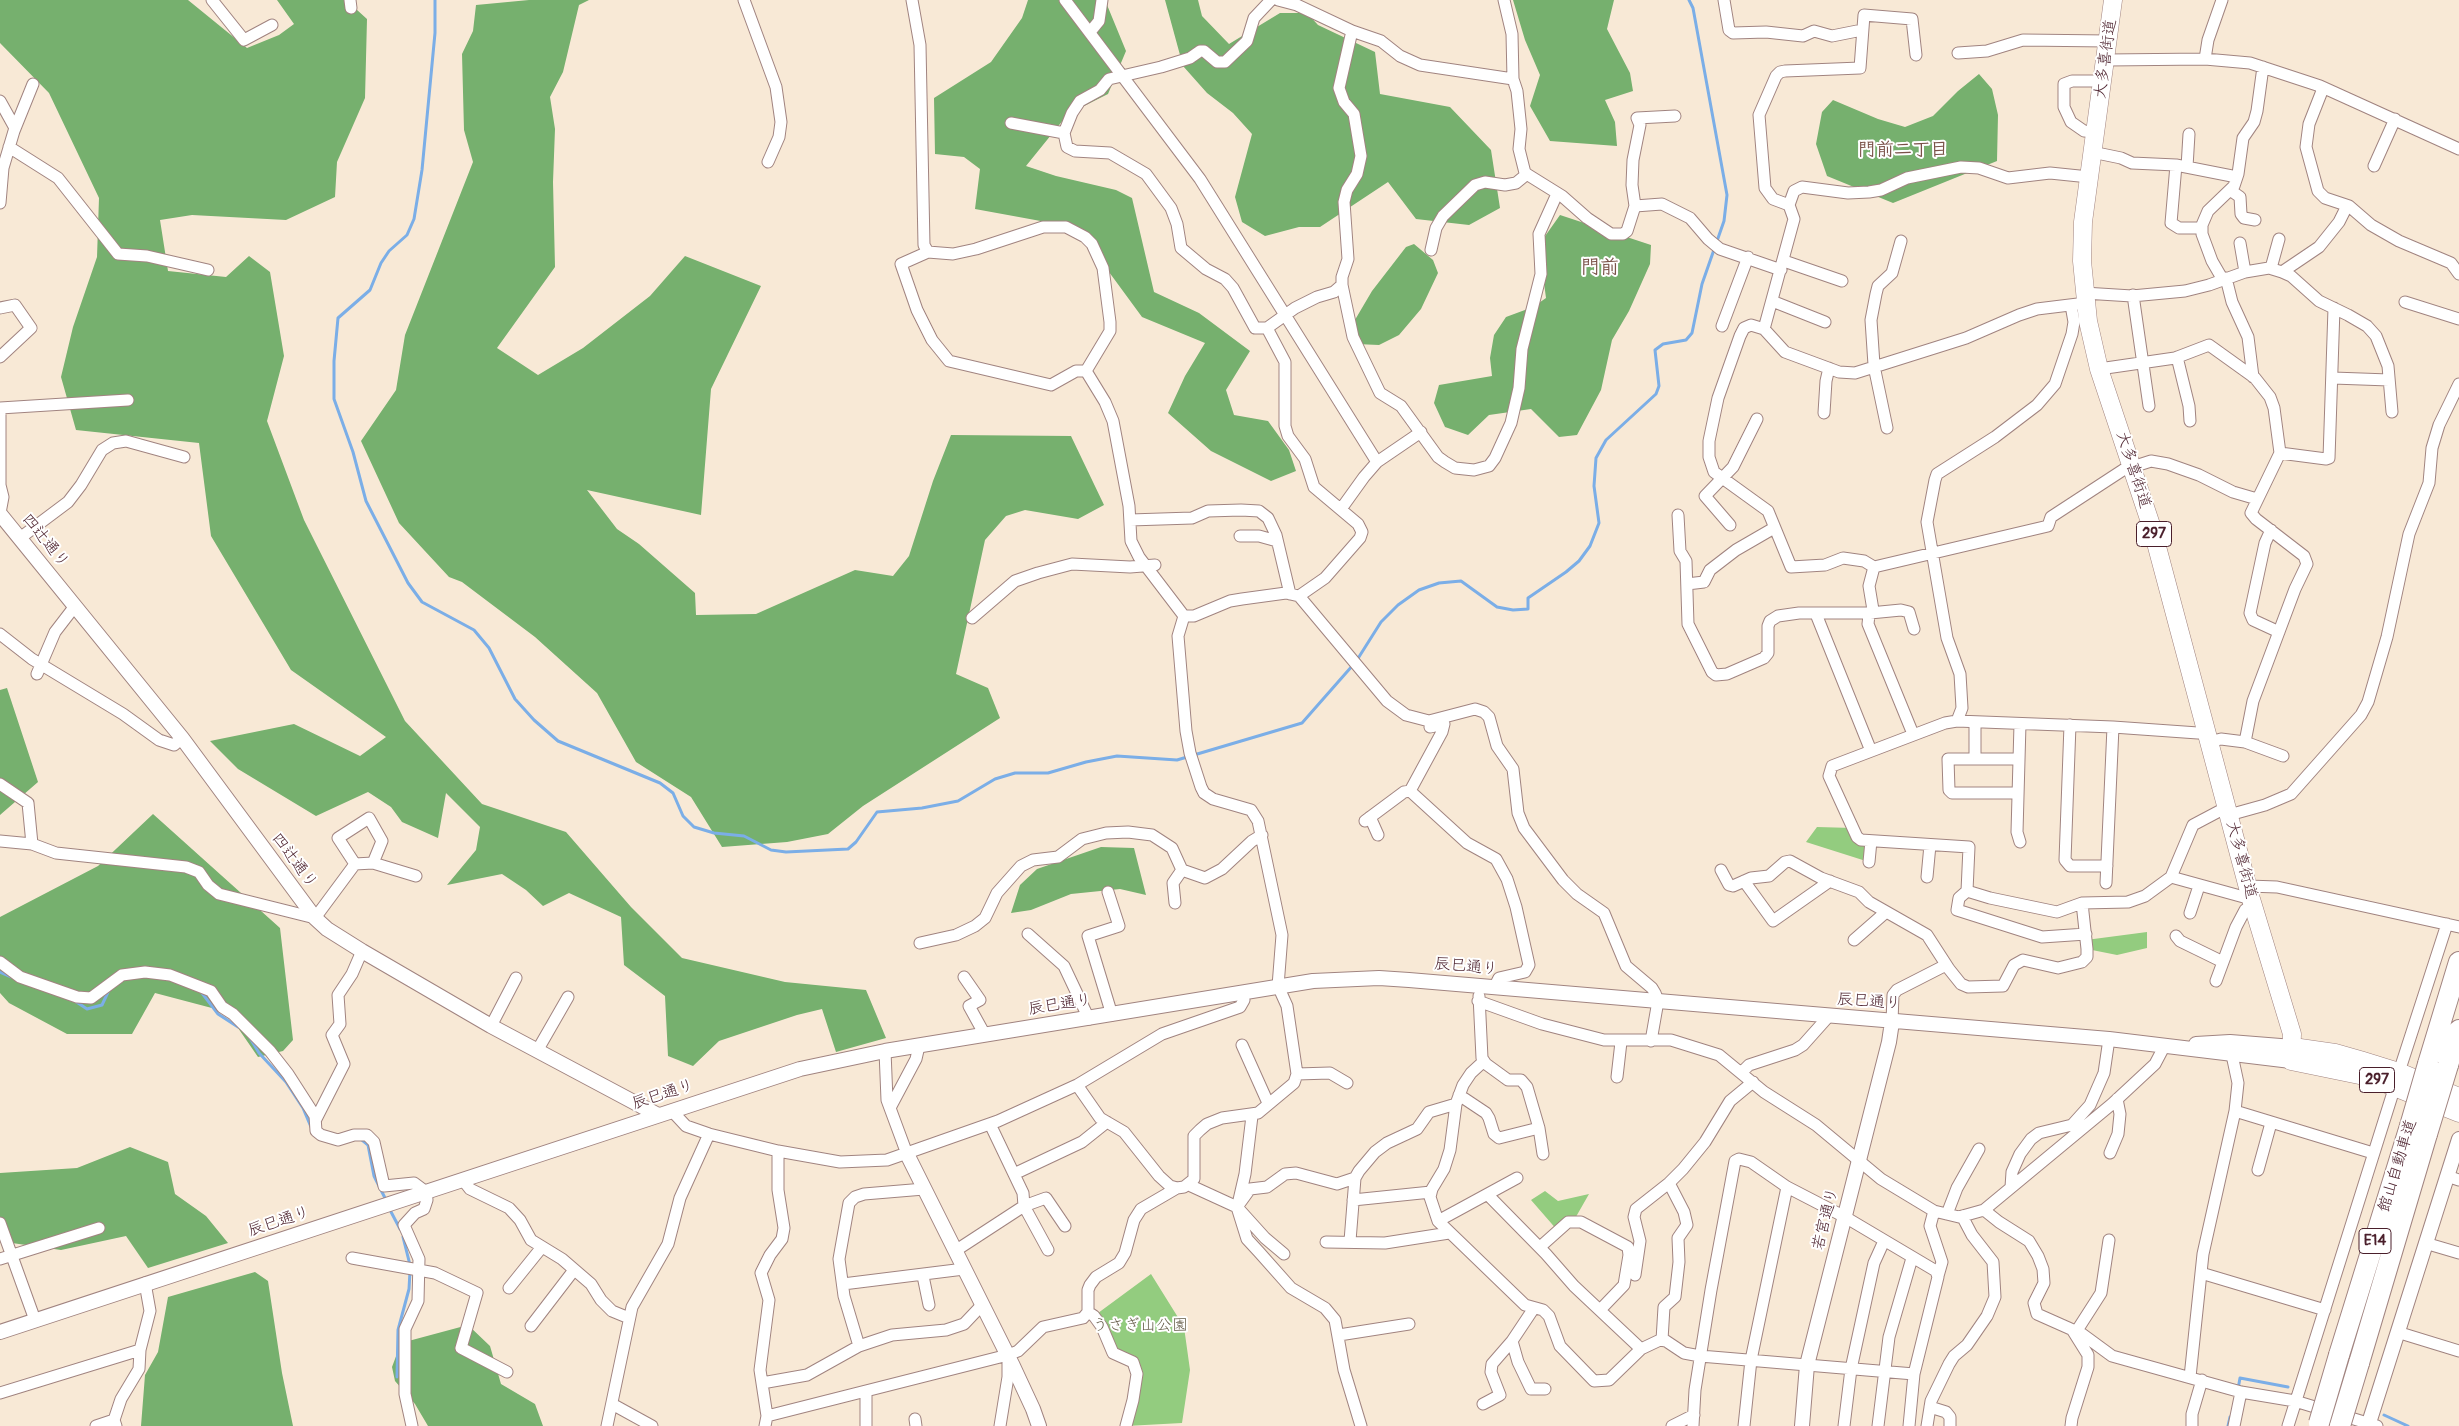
<!DOCTYPE html>
<html>
<head>
<meta charset="utf-8">
<style>
  body { margin:0 }
  canvas { display:block; background:#f8e9d6 }
</style>
</head>
<body>
<canvas width="2459" height="1426"></canvas>
<script>
const c = document.querySelector('canvas').getContext('2d');
c.lineJoin = 'round';
function fill(path, color) { c.fillStyle = color; c.fill(path, 'evenodd'); }
const toPath = rows => new Path2D(rows.map(r => 'M' + r).join(''));
function trace(path, color, width, dash) { c.strokeStyle = color; c.lineWidth = width; c.lineCap = dash ? 'butt' : 'round'; c.setLineDash(dash || []); c.stroke(path); }
function write(font, color, halo, rows, align = 'center') {
  c.font = font + ' Pangolin,"Klee One",sans-serif'; c.lineWidth = 4; c.setLineDash([]); c.textBaseline = 'middle'; c.strokeStyle = halo; c.fillStyle = color; for (const [text, x, y, turn = 0] of rows) {
    c.save(); c.translate(x, y); c.rotate((+turn || 0) * Math.PI / 180); c.textAlign = isNaN(turn) ? turn : align; if (halo) c.strokeText(text, 0, 0); c.fillText(text, 0, 0); c.restore();
  }
}
fill(toPath([
  [1817,827,1853,828,1871,841,1869,862,1806,842],
  [2147,932,2147,948,2117,955,2087,949,2086,940],
  [1545,1191,1558,1201,1589,1194,1573,1222,1558,1231,1531,1200],
  [1151,1274,1184,1327,1190,1370,1182,1423,1126,1426,1137,1374,1133,1362,1113,1353,1094,1316]
]), '#93cc7f');
fill(toPath([
  [0,0,188,0,247,48,279,35,294,24,277,0,346,0,367,19,365,98,337,162,335,197,286,220,192,215,160,220,168,271,226,277,249,256,270,272,284,356,267,421,304,520,405,721,482,804,566,832,631,907,682,958,785,982,866,990,886,1038,836,1052,822,1009,797,1015,719,1041,693,1066,668,1056,665,996,624,965,621,917,569,893,543,906,526,890,502,874,447,885,476,850,480,827,446,793,438,838,402,822,391,807,368,792,316,816,238,769,210,741,294,724,360,756,386,737,291,670,211,536,199,443,76,430,61,377,73,327,97,257,99,198,49,93,0,43],
  [529,0,589,0,579,5,563,72,550,97,555,129,553,182,555,267,497,348,538,375,583,348,650,296,685,256,761,286,711,389,701,515,587,490,617,529,639,544,695,593,696,615,756,614,855,570,893,576,909,556,933,481,951,435,1071,436,1104,505,1078,519,1025,510,1006,516,985,540,956,674,988,688,1000,718,863,806,828,834,787,842,722,847,691,797,636,762,597,693,535,637,462,582,449,577,399,523,361,441,396,390,405,335,473,162,464,130,462,54,473,31,476,5],
  [1028,0,1105,0,1126,51,1108,94,1068,114,1026,166,1056,176,1116,190,1132,198,1154,292,1199,313,1250,351,1226,390,1234,415,1268,421,1289,450,1296,471,1271,481,1211,451,1168,413,1185,376,1205,343,1142,317,1098,257,1068,226,975,209,980,169,964,157,935,154,934,98,991,62,1022,18],
  [1165,0,1198,0,1202,16,1229,44,1280,13,1307,13,1318,25,1375,52,1380,94,1450,107,1491,150,1500,208,1469,225,1416,219,1388,182,1320,227,1299,227,1265,236,1242,222,1235,197,1252,134,1233,113,1207,93,1183,66],
  [1513,0,1614,0,1607,29,1630,73,1633,91,1605,100,1615,122,1617,146,1550,141,1530,106,1540,75,1525,40],
  [1979,74,1992,89,1998,115,1997,161,1893,203,1827,176,1816,144,1822,112,1833,100,1878,119,1905,127,1933,116,1958,91],
  [1560,215,1651,245,1650,264,1629,311,1612,340,1601,390,1577,435,1559,437,1531,409,1489,415,1468,435,1445,427,1434,403,1439,385,1492,376,1490,358,1494,335,1506,317,1533,307,1546,298,1541,260,1543,239],
  [1414,244,1433,260,1438,273,1421,309,1399,335,1379,345,1356,344,1349,330,1372,291,1406,247],
  [7,688,38,782,0,815,0,690],
  [153,814,280,928,293,1040,283,1051,258,1057,227,1012,155,993,132,1034,67,1034,9,1003,0,993,0,917,98,866],
  [1101,847,1134,848,1146,895,1120,889,1071,894,1031,910,1011,913,1020,885,1037,869],
  [130,1147,168,1162,175,1194,206,1216,228,1243,148,1268,126,1236,61,1250,12,1243,0,1239,0,1173,77,1168],
  [255,1272,268,1281,282,1373,293,1426,141,1426,145,1375,158,1352,168,1297],
  [468,1325,490,1346,501,1384,535,1404,543,1426,428,1426,415,1404,395,1381,392,1367,401,1343]
]), '#76b06e');
trace(toPath([
  [435,0,435,33,422,170,414,219,407,235,389,251,381,263,370,290,338,318,334,361,334,399,353,452,366,501,408,583,422,602,474,630,489,648,515,699,534,720,558,741,660,783,673,793,683,816,694,827,714,833,744,836,771,850,786,852,848,849,856,842,877,812,922,808,958,801,995,779,1015,773,1048,773,1086,762,1117,756,1177,760,1302,723,1353,665],
  [1357,660,1381,622,1398,605,1419,590,1439,583,1461,581,1497,607,1513,610,1528,609,1528,598,1566,572,1579,561,1590,546,1599,523,1594,486,1596,458,1606,440,1656,394,1659,386,1655,350,1663,344,1686,340,1692,333,1702,284,1724,221,1727,195,1693,8,1689,0],
  [0,972,11,977],
  [202,993,218,1014,238,1027],
  [75,1001,87,1009,102,1005,109,990],
  [250,1038,259,1053,286,1082,303,1108,311,1127],
  [362,1140,368,1145,374,1176,387,1202],
  [389,1208,400,1229],
  [403,1237,410,1265],
  [397,1377,398,1330,409,1289,410,1271],
  [2238,1389,2240,1378,2288,1387],
  [2384,1415,2408,1426],
  [2228,1426,2230,1417]
]), '#7baee7', 3);
const minor = toPath([
  [212,0,244,40,272,25],
  [350,0,351,8],
  [744,0,776,87,781,122,779,137,768,162],
  [912,0,920,45,924,245,928,252,953,254,976,249,1043,227,1066,227,1085,237,1092,244,1103,268,1110,322,1110,331,1086,371],
  [1065,0,1200,179,1377,462],
  [1271,0,1254,18,1247,41,1225,62,1217,62,1204,51,1200,51,1190,58,1161,67,1109,79,1100,90,1080,101,1072,113,1064,133,1067,147,1075,151,1110,153,1146,174,1171,208,1177,224,1181,248,1206,269,1225,279,1233,288,1255,328,1267,328,1295,308,1317,297,1334,292,1342,285,1342,277,1348,259,1344,202,1347,190,1357,174,1361,156,1354,114,1344,102,1339,88,1352,31],
  [1278,0,1297,5,1352,31,1381,41,1400,56,1420,65,1513,79],
  [1504,0,1512,34,1513,79,1517,91,1521,129,1519,149,1525,173,1562,196,1587,218,1611,234,1623,234,1627,231,1635,206,1662,204,1690,218,1708,239,1720,249,1781,270],
  [1724,0,1729,30,1733,33,1766,32,1803,36,1814,31,1832,36,1862,30],
  [1090,32,1099,21,1102,0],
  [1958,53,1987,51,2023,40,2108,41],
  [2205,59,2208,40,2222,0],
  [2107,60,2205,59,2250,63,2320,86,2322,91,2309,124,2306,147,2318,191,2325,198,2349,206,2371,225,2399,241,2451,263,2459,274],
  [2320,86,2459,149],
  [0,101,15,128],
  [1011,123,1064,133],
  [2096,132,2084,131,2071,122,2064,107,2064,84,2072,81,2103,81],
  [9,147,58,178,118,254,147,256,208,270],
  [2092,152,2121,158,2132,163,2176,165,2237,177],
  [2176,165,2171,223,2179,228,2202,228],
  [2374,166,2395,119],
  [2187,167,2189,134],
  [2230,190,2240,197,2241,214,2244,218,2255,220],
  [0,203,3,168,14,131,33,84],
  [1789,205,1794,191,1802,187,1848,193,1869,192,1881,190,1907,178,1961,167,1979,168,2008,178,2050,173,2089,177],
  [1635,206,1632,185,1633,160,1640,125,1637,118,1675,116],
  [2240,243,2245,272],
  [1431,250,1436,228,1443,216,1475,185,1485,182,1505,185,1516,183,1527,174],
  [928,252,901,264,917,310,932,340,949,361,1051,385,1076,371,1086,371],
  [1784,261,1842,281],
  [2271,268,2279,239],
  [2282,272,2319,247,2339,222,2347,206],
  [2226,278,2232,302,2248,337,2253,377],
  [2223,280,2212,261,2202,234,2202,225,2208,211,2234,186,2238,174,2243,138,2254,122,2257,111,2263,67],
  [1342,285,1353,337,1380,393,1401,406,1438,457,1445,462,1455,468,1474,470,1489,466,1495,458,1511,423,1519,388,1522,349,1541,274,1539,234,1557,194],
  [2084,293,2132,296,2185,291,2209,285,2245,272,2269,268,2282,272,2291,276,2319,301,2348,315,2367,326,2376,336,2388,366,2392,412],
  [2133,295,2149,406],
  [1772,301,1825,322],
  [2405,302,2459,319],
  [0,308,15,305,31,328,0,357],
  [1722,326,1748,257],
  [1267,328,1285,362,1285,426,1288,436,1305,459,1314,487,1358,524,1362,532,1360,538,1325,578,1299,596],
  [1764,329,1794,219,1789,205,1773,199,1765,188,1759,115,1776,76,1780,72,1785,71,1860,68,1864,15,1912,19,1916,55],
  [2177,357,2189,406,2190,421],
  [1874,365,1871,320,1876,294,1878,286,1892,273,1901,241],
  [1874,366,1887,428],
  [2099,369,2175,358,2209,345,2255,378,2270,397,2274,408,2280,453,2251,513,2256,519,2304,556,2307,564,2295,589,2253,701,2245,742],
  [2333,378,2389,380],
  [0,408,128,400],
  [0,410,0,485,3,497,0,513],
  [1824,413,1826,381,1829,368],
  [2280,453,2326,459,2329,458,2334,308],
  [1341,509,1364,477,1377,462,1421,432],
  [1678,515,1680,551,1686,561,1688,624,1712,672,1716,675,1727,674,1764,658,1768,653,1768,626,1770,621,1778,616,1799,613,1870,613,1901,610,1909,612,1914,629],
  [1130,520,1192,518,1208,511,1241,510,1259,511,1268,518,1276,535,1290,594],
  [1730,525,1705,496,1733,467,1757,419],
  [2271,530,2265,543,2250,613,2253,620,2279,632],
  [1240,536,1259,536,1277,541],
  [20,538,68,502,81,485,102,450,113,443,126,441,184,457],
  [1874,567,2048,526,2051,517,2123,470,2151,461,2168,464,2199,475,2233,492,2257,499],
  [1687,584,1704,582,1710,570,1736,550,1774,528],
  [1816,614,1871,751],
  [1184,616,1194,616,1230,601,1242,599,1286,593,1299,596,1387,701,1406,715,1429,721,1475,709,1484,712,1489,717,1497,746,1513,769,1518,813,1524,828,1563,880,1577,894,1604,913,1626,966,1652,988,1655,993,1658,1001,1651,1041],
  [972,618,1015,581,1038,573,1072,564,1130,567,1155,565],
  [0,634,32,659,123,714,159,740,174,745,182,738],
  [37,674,55,632,75,606],
  [1957,721,1962,708,1960,674,1947,638,1927,522,1935,480,1937,474,1995,437,2037,405,2055,384,2072,334,2074,322,2071,305],
  [2070,725,2065,860,2070,866,2107,866],
  [2207,732,2198,733,2113,727,1957,721,1945,723,1832,766,1829,776,1857,837,1861,840,1969,847,1967,891,1990,898,2057,912,2082,903,2128,902,2145,896,2171,877,2251,899],
  [1913,734,1868,624,1869,615,1873,610,1869,586,1874,567,1864,561,1843,558,1825,565,1791,567,1768,511,1714,472,1709,457,1709,441,1718,398,1740,336,1744,328,1751,325,1764,329,1785,352,1839,372,1855,373,1966,338,2019,315,2037,309,2086,303],
  [2209,742,2221,739,2245,742,2283,756],
  [1975,758,1975,723],
  [0,784,28,803,32,844],
  [1410,791,1442,732,1444,724,1430,727],
  [2018,793,1952,793,1949,790,1948,759,2019,759],
  [2229,815,2265,805,2291,794,2361,715,2368,702,2387,637,2409,534,2429,483,2432,448,2439,425,2459,384],
  [1370,817,1378,835],
  [1365,821,1404,792,1410,791,1467,843,1496,859,1507,879,1516,907,1529,965,1525,972,1499,978,1494,988],
  [0,841,32,844,56,853,186,867,199,872,208,885,219,894,315,918,355,864,373,863,416,876],
  [2020,842,2017,832,2020,724],
  [1869,862,1871,841],
  [355,864,338,838,369,818,382,841,373,863],
  [1182,870,1205,878,1222,869,1252,841,1262,835],
  [1721,870,1729,885,1733,886,1751,878,1769,876,1785,862,1790,861,1821,878,1859,892,1869,902,1927,935,1949,969,1961,984,1968,987,2003,986,2014,965,2023,960,2058,968,2082,962,2087,957,2087,949,2082,903],
  [1927,877,1930,845],
  [2171,877,2193,825,2227,807],
  [1744,881,1773,921,1830,881],
  [2106,883,2113,727],
  [2248,886,2277,887,2459,927],
  [1967,891,1959,898,1957,910,2042,937,2086,934],
  [1108,892,1119,926,1088,936,1112,1015],
  [2190,913,2199,886],
  [1028,934,1064,966,1089,1019],
  [2176,936,2180,941,2223,962],
  [1854,940,1886,912],
  [920,943,956,935,975,926,985,918,997,893,1021,866,1033,860,1058,857,1082,839,1106,833,1128,832,1152,835,1172,848,1182,870,1173,883,1175,903],
  [0,962,20,977,77,997,91,998,122,975,145,972,170,975,211,991,222,1007,233,1014,270,1051,288,1074,315,1116,316,1131,321,1135,338,1140,354,1135,367,1135,374,1142,384,1186,414,1183,426,1192,427,1200,424,1209,415,1213,404,1225,419,1259,418,1301,405,1329,405,1394,412,1426],
  [964,977,980,1000,969,1006,985,1035],
  [2216,981,2236,927,2245,910,2253,904],
  [1479,996,1482,1058,1486,1064,1508,1080,1521,1080,1527,1087,1539,1128,1543,1154],
  [1478,1001,1542,1024,1604,1040,1671,1040,1719,1055,1764,1092,1816,1125,1881,1179,1934,1211,1959,1217,1984,1210,2112,1104,2155,1064,2165,1045],
  [1892,1022,1893,995,1897,990,1946,965],
  [491,1026,516,978],
  [1242,1045,1268,1103],
  [537,1051,568,997],
  [885,1051,887,1100,907,1154],
  [1484,1061,1471,1073,1463,1085,1456,1104,1450,1150,1444,1169,1432,1189,1430,1197,1438,1221,1525,1305,1543,1310,1549,1316,1560,1346,1594,1381,1609,1380,1641,1349,1660,1340,1666,1341,1684,1353,1700,1356,1914,1374],
  [2399,1072,2447,924],
  [1741,1073,1749,1065,1795,1050,1803,1045,1828,1017],
  [1297,1074,1330,1073,1347,1083],
  [1617,1077,1621,1042],
  [1077,1085,1100,1118,1124,1132,1159,1176,1170,1186,1177,1188,1184,1187,1194,1179,1194,1136,1200,1130,1207,1124,1222,1118,1258,1113,1294,1083,1297,1074,1287,1006,1278,986,1282,935,1258,821,1251,810,1213,799,1204,793,1201,787,1190,753,1186,731,1178,636,1184,616,1139,557,1131,541,1129,506,1113,421,1105,402,1086,371],
  [1459,1095,1486,1113,1489,1118,1494,1134,1499,1138,1539,1128],
  [890,1108,916,1059,919,1046],
  [672,1111,686,1126,709,1134,778,1151,840,1162,887,1160,998,1121,1077,1085,1162,1034,1240,1007,1244,1000,1242,993],
  [2235,1111,2373,1153],
  [316,1119,344,1064,332,1035,340,1024,338,995,352,974,362,951],
  [2110,1153,2118,1134,2120,1114,2117,1099],
  [2258,1170,2271,1123],
  [1014,1174,1082,1142,1107,1122],
  [2447,1176,2459,1180],
  [1355,1178,1337,1184,1296,1173,1285,1174,1267,1187,1250,1189,1237,1207,1247,1239,1259,1252,1291,1288,1325,1308,1335,1320,1344,1370,1361,1426],
  [463,1180,470,1189,509,1208,520,1220,531,1240,562,1259,591,1284,601,1300,612,1311,629,1318],
  [1189,1185,1237,1207,1265,1238,1284,1254],
  [2011,1187,2012,1172,2020,1154,2031,1139,2039,1133,2072,1125,2090,1105,2104,1073,2109,1039],
  [1488,1195,1546,1254,1574,1286,1641,1349],
  [1239,1200,1245,1174,1252,1116],
  [1353,1200,1431,1192],
  [1984,1210,1999,1222,2029,1241,2038,1256,2043,1269,2044,1283,2034,1303,2037,1314,2082,1334,2112,1356,2241,1392,2295,1401,2377,1426],
  [1934,1211,1930,1226,1942,1262,1938,1276],
  [1947,1214,1957,1188,1979,1149],
  [1438,1221,1517,1178],
  [0,1223,35,1320],
  [1350,1241,1355,1178,1359,1171,1375,1152,1387,1143,1417,1129,1429,1112,1456,1104],
  [1326,1242,1385,1243,1449,1233],
  [2425,1243,2459,1253],
  [1540,1247,1568,1222,1581,1222,1628,1247,1629,1255,1624,1285,1600,1310],
  [1048,1250,1024,1206,1046,1198,1065,1226],
  [955,1251,1024,1206,1023,1193,990,1124],
  [352,1258,435,1273,477,1293,461,1348,507,1372],
  [0,1259,99,1228],
  [2201,1273,2325,1310],
  [1635,1275,1640,1241,1634,1217,1636,1209,1669,1183,1683,1169,1705,1142,1730,1101,1753,1082],
  [923,1276,929,1305],
  [843,1284,964,1269],
  [509,1288,542,1247],
  [1088,1312,1094,1316,1102,1327,1113,1353,1133,1362,1137,1374,1133,1400,1126,1426],
  [531,1326,574,1270],
  [2076,1332,2101,1293,2109,1240],
  [2397,1332,2459,1351],
  [1339,1335,1409,1324],
  [1662,1340,1664,1307,1675,1297,1679,1262,1678,1238,1687,1225,1684,1212,1669,1183],
  [1512,1341,1518,1362,1531,1389,1545,1389],
  [859,1346,844,1296,839,1259,849,1203,855,1197,864,1194,924,1189],
  [140,1350,150,1311,145,1283],
  [2190,1377,2203,1254,2235,1111,2238,1083,2232,1055],
  [762,1383,807,1375,859,1346,892,1335,946,1330,964,1324,982,1305],
  [866,1392,866,1426],
  [0,1393,140,1350,139,1369,121,1399,114,1420,116,1426],
  [612,1404,652,1426],
  [1483,1404,1500,1395,1491,1372,1492,1364,1512,1341,1534,1308],
  [1930,1407,1946,1412,1950,1417,1950,1426],
  [767,1416,1008,1355,1018,1351,1043,1327,1083,1318,1088,1312,1088,1290,1090,1285,1096,1277,1119,1263,1125,1253,1134,1220,1141,1209,1177,1188],
  [915,1419,916,1426],
  [96,1426,114,1420],
  [607,1426,632,1307,668,1244,680,1198,709,1134],
  [765,1426,767,1416,760,1370,769,1300,761,1273,770,1255,782,1239,784,1228,778,1190,778,1151],
  [1000,1426,1008,1377,1008,1357],
  [1672,1426,1694,1415],
  [1693,1426,1695,1390,1711,1290,1735,1161,1739,1159,1751,1162,1787,1187,1845,1217,1936,1271,1938,1277,1914,1374,1909,1426],
  [1744,1426,1751,1360,1787,1187],
  [1844,1426,1851,1369,1874,1263,1884,1241],
  [1878,1426,1889,1337,1912,1258],
  [1927,1426,1931,1401,1949,1364,1954,1356,1967,1345,1987,1316,1995,1297,1993,1262,1972,1235,1962,1216],
  [2071,1426,2072,1418,2088,1367,2088,1355,2073,1331],
  [2192,1426,2192,1414,2202,1380],
  [2234,1426,2241,1392],
  [2288,1426,2395,1086]
]);
const tertiary = toPath([
  [0,514,182,738,315,918,327,929,362,951,491,1026,658,1115],
  [2196,1044,2230,1042,2293,1047],
  [907,1154,1013,1366,1033,1409,1039,1426],
  [0,1332,800,1069,885,1051,1313,981,1379,978,1409,980,2109,1039,2291,1061],
  [1802,1426,1807,1365,1889,1042,1892,1022],
  [2368,1426,2459,1139]
]);
const trunk = toPath([
  [2113,0,2083,222,2082,261,2088,321,2099,369,2152,528,2251,899,2292,1034,2291,1061,2369,1077,2459,1113],
  [2293,1047,2335,1053,2363,1061,2399,1072,2459,1097]
]);
const motorway = toPath([
  [2428,1064,2459,962],
  [2448,1065,2459,1030],
  [2339,1355,2410,1126],
  [2359,1363,2427,1134]
]);
trace(minor, '#a18480', 13);
trace(tertiary, '#a18480', 16);
trace(trunk, '#a18480', 19);
trace(motorway, '#a18480', 22);
trace(minor, '#fff', 11);
trace(tertiary, '#fff', 14);
trace(trunk, '#fff', 18);
trace(motorway, '#fff', 20);
const motorwayBridge = toPath([
  [2410,1126,2428,1064],
  [2427,1134,2448,1065],
  [2319,1423,2339,1355],
  [2340,1426,2359,1363]
]);
trace(motorwayBridge, '#a18480', 22, []);
trace(motorwayBridge, '#fff', 20);
for (const [x, y, w] of [
  [2154,534,35],
  [2377,1080,35],
  [2375,1241,32]
]) { const box = new Path2D(); box.roundRect(x - w / 2, y - 12.5, w, 25, 4); c.fillStyle = '#fff'; c.fill(box); trace(box, '#4a1f2b', 1); }
write('bold 15px', '#4a1f2b', null, [
  ["297",2154,534],
  ["297",2377,1080],
  ["E14",2375,1241]
]);
write('16px', '#4a1f2b', '#fff', [
  ["大多喜街道",2106,59,-82],
  ["大多喜街道",2133,470,72],
  ["四辻通り",45,541,51],
  ["大多喜街道",2241,860,75],
  ["四辻通り",294,861,53],
  ["辰巳通り",1466,967,5],
  ["辰巳通り",1869,1002,4],
  ["辰巳通り",1060,1005,-9],
  ["辰巳通り",663,1095,-18],
  ["館山自動車道",2398,1166,-73],
  ["若宮通り",1826,1219,-76],
  ["辰巳通り",279,1222,-18]
]);
write('16px', '#645c48', '#fff', [
  ["うさぎ山公園",1140,1326]
]);
write('bold 18px', '#7a5148', '#fff', [
  ["門前二丁目",1903,150]
]);
write('bold 19px', '#7a5148', '#fff', [
  ["門前",1600,268]
]);
</script>
</body>
</html>
